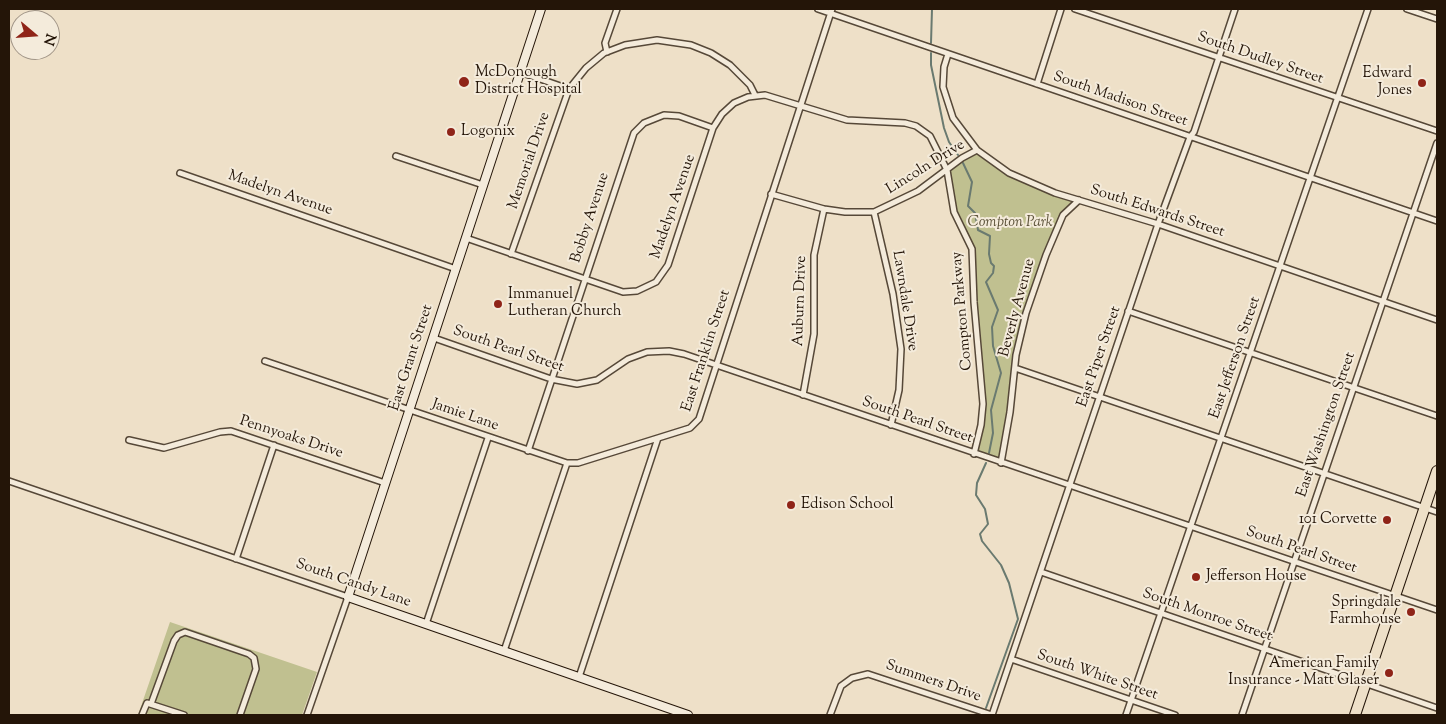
<!DOCTYPE html>
<html>
<head>
<meta charset="utf-8">
<style>
  body { margin:0 }
  #map { position:relative; width:1446px; height:724px; overflow:hidden; background:#eee0c8; font-family:"Sorts Mill Goudy",serif }
  canvas { display:block }
  .frame { position:absolute; inset:0; border:10px solid #241508; pointer-events:none }
  .north { position:absolute; left:10px; top:10px; width:50px; height:50px; box-sizing:border-box; background:#f4ebdb; border:1px solid #a19587; border-radius:50%; rotate:108deg; font-size:14px; font-weight:700; line-height:20px; text-align:center; color:#241508 }
  .north::after { content:''; display:block; margin:auto; width:18px; height:22px; background:#8f2418; clip-path:polygon(50% 0,100% 100%,50% 72%,0 100%) }
</style>
</head>
<body>
<div id="map">
<canvas width="1446" height="724"></canvas>
<div class="frame"></div>
<div class="north">N</div>
</div>
<script>
const c = document.querySelector('canvas').getContext('2d');
c.lineJoin = 'round';
function fill(path, color) { c.fillStyle = color; c.fill(path, 'evenodd'); }
const toPath = rows => new Path2D(rows.map(r => 'M' + r).join(''));
function trace(path, color, width, dash) { c.strokeStyle = color; c.lineWidth = width; c.lineCap = dash ? 'butt' : 'round'; c.setLineDash(dash || []); c.stroke(path); }
function write(font, color, halo, rows, align = 'center') {
  c.font = font + ' "Sorts Mill Goudy",serif'; c.lineWidth = 4; c.setLineDash([]); c.textBaseline = 'middle'; c.strokeStyle = halo; c.fillStyle = color; for (const [text, x, y, turn = 0] of rows) {
    c.save(); c.translate(x, y); c.rotate((+turn || 0) * Math.PI / 180); c.textAlign = isNaN(turn) ? turn : align; if (halo) c.strokeText(text, 0, 0); c.fillText(text, 0, 0); c.restore();
  }
}
fill(toPath([
  [977,150,1009,173,1079,200,1063,215,1046,255,1018,343,1001,463,974,454,983,415,973,255,958,221,947,170],
  [170,622,317,672,302,715,138,715]
]), '#c0c090');
trace(toPath([
  [931,43,932,9],
  [931,53,931,65,944,128,949,142,958,155],
  [963,163,972,182,968,206,975,213,978,230,990,236,989,254,991,263,994,266,993,273,986,282,998,310,992,327,993,346,1001,373,991,410,993,433,989,453],
  [986,463,977,483,976,495,985,509,988,524,980,534,982,541,1001,565,1009,583,1018,619,986,708]
]), '#6a7a70', 2);
const street = toPath([
  [818,9,1437,221],
  [1075,9,1437,131],
  [1407,9,1437,19],
  [607,52,605,43,617,9],
  [948,54,944,67,943,87,953,118,977,150,1009,173,1055,193,1158,224,1437,320],
  [520,72,569,89],
  [1037,84,1061,9],
  [396,156,483,185],
  [180,173,456,269],
  [771,194,824,209,845,212,874,212,918,191,962,158,977,150],
  [874,212,893,294,901,349,899,390,891,425],
  [466,238,623,292,637,291,656,282,668,265,713,128,722,114,734,103,748,97,765,95,847,120,905,123,916,126,930,136,947,170,954,212,972,249,974,302,983,404,981,425,974,454],
  [511,254,569,89,586,68,604,53,625,45,657,40,691,45,711,53,730,65,750,85,755,95],
  [1128,311,1437,416],
  [434,338,551,379,577,384,597,380,628,359,647,352,669,351,684,354,1437,610],
  [265,361,567,463,578,463,658,438],
  [1015,368,1437,512],
  [803,395,814,334,814,255,824,209],
  [129,440,164,448,220,432,231,431,385,483],
  [528,451,634,133,644,123,664,115,679,116,713,128],
  [1001,463,1010,412,1016,355,1026,313,1046,255,1063,215,1079,200],
  [9,481,348,597,307,715],
  [236,559,274,445],
  [1041,572,1437,708],
  [426,624,488,438],
  [504,651,567,463],
  [1011,659,1175,715],
  [579,677,658,438,690,428,699,419,832,9],
  [151,704,174,641,178,635,185,632,249,654,254,658,256,669,240,715],
  [142,715,147,703,184,715],
  [830,715,841,686,852,678,868,674,992,715],
  [992,715,1158,224,1190,137,1194,132,1235,9],
  [1126,715,1368,9],
  [1242,715,1437,143]
]);
const secondary = toPath([
  [541,9,348,597,688,715]
]);
const highway = toPath([
  [1355,715,1437,471]
]);
trace(street, '#564838', 8);
trace(secondary, '#241508', 10);
trace(highway, '#241508', 12);
trace(street, '#f4ebdb', 5);
trace(secondary, '#f4ebdb', 8);
trace(highway, '#eee0c8', 10);
for (const [x, y, r, color] of [
  [464,82,6,"#8f2418"],
  [1422,83,5,"#8f2418"],
  [451,132,5,"#8f2418"],
  [498,304,5,"#8f2418"],
  [791,505,5,"#8f2418"],
  [1387,520,5,"#8f2418"],
  [1196,577,5,"#8f2418"],
  [1411,612,5,"#8f2418"],
  [1389,673,5,"#8f2418"]
]) { const dot = new Path2D(); dot.arc(x, y, r, 0, 2 * Math.PI); c.fillStyle = color; c.fill(dot); trace(dot, '#f4ebdb', 2); }
write('15px', '#241508', '#f4ebdb', [
  ["South Dudley Street",1260,59,19],
  ["South Madison Street",1120,100,19],
  ["Memorial Drive",530,161,-71],
  ["Lincoln Drive",926,168,-32],
  ["Madelyn Avenue",280,194,19],
  ["Madelyn Avenue",674,207,-71],
  ["South Edwards Street",1157,212,18],
  ["Bobby Avenue",591,218,-72],
  ["Auburn Drive",801,301,-88],
  ["Lawndale Drive",904,301,81],
  ["Beverly Avenue",1018,308,-75],
  ["Compton Parkway",963,311,-95],
  ["South Pearl Street",508,350,19],
  ["East Franklin Street",707,351,-72],
  ["East Piper Street",1100,357,-71],
  ["East Grant Street",412,358,-72],
  ["East Jefferson Street",1236,358,-71],
  ["Jamie Lane",465,416,19],
  ["South Pearl Street",917,421,19],
  ["East Washington Street",1327,425,-71],
  ["Pennyoaks Drive",291,438,18],
  ["South Pearl Street",1301,551,19],
  ["South Candy Lane",353,584,19],
  ["South Monroe Street",1207,616,19],
  ["South White Street",1097,676,19],
  ["Summers Drive",933,682,19]
]);
write('15px', '#241508', '#f4ebdb', [
  ["McDonough",475,73],
  ["District Hospital",475,90],
  ["Edward",1412,74,"right"],
  ["Jones",1412,91,"right"],
  ["Logonix",461,132],
  ["Immanuel",508,295],
  ["Lutheran Church",508,312],
  ["Edison School",801,505],
  ["101 Corvette",1377,520,"right"],
  ["Jefferson House",1206,577],
  ["Springdale",1401,603,"right"],
  ["Farmhouse",1401,620,"right"],
  ["American Family",1379,664,"right"],
  ["Insurance - Matt Glaser",1379,681,"right"]
], 'left');
write('italic 15px', '#5b5138', '#f4ebdb', [
  ["Compton Park",1010,223]
]);
</script>
</body>
</html>
